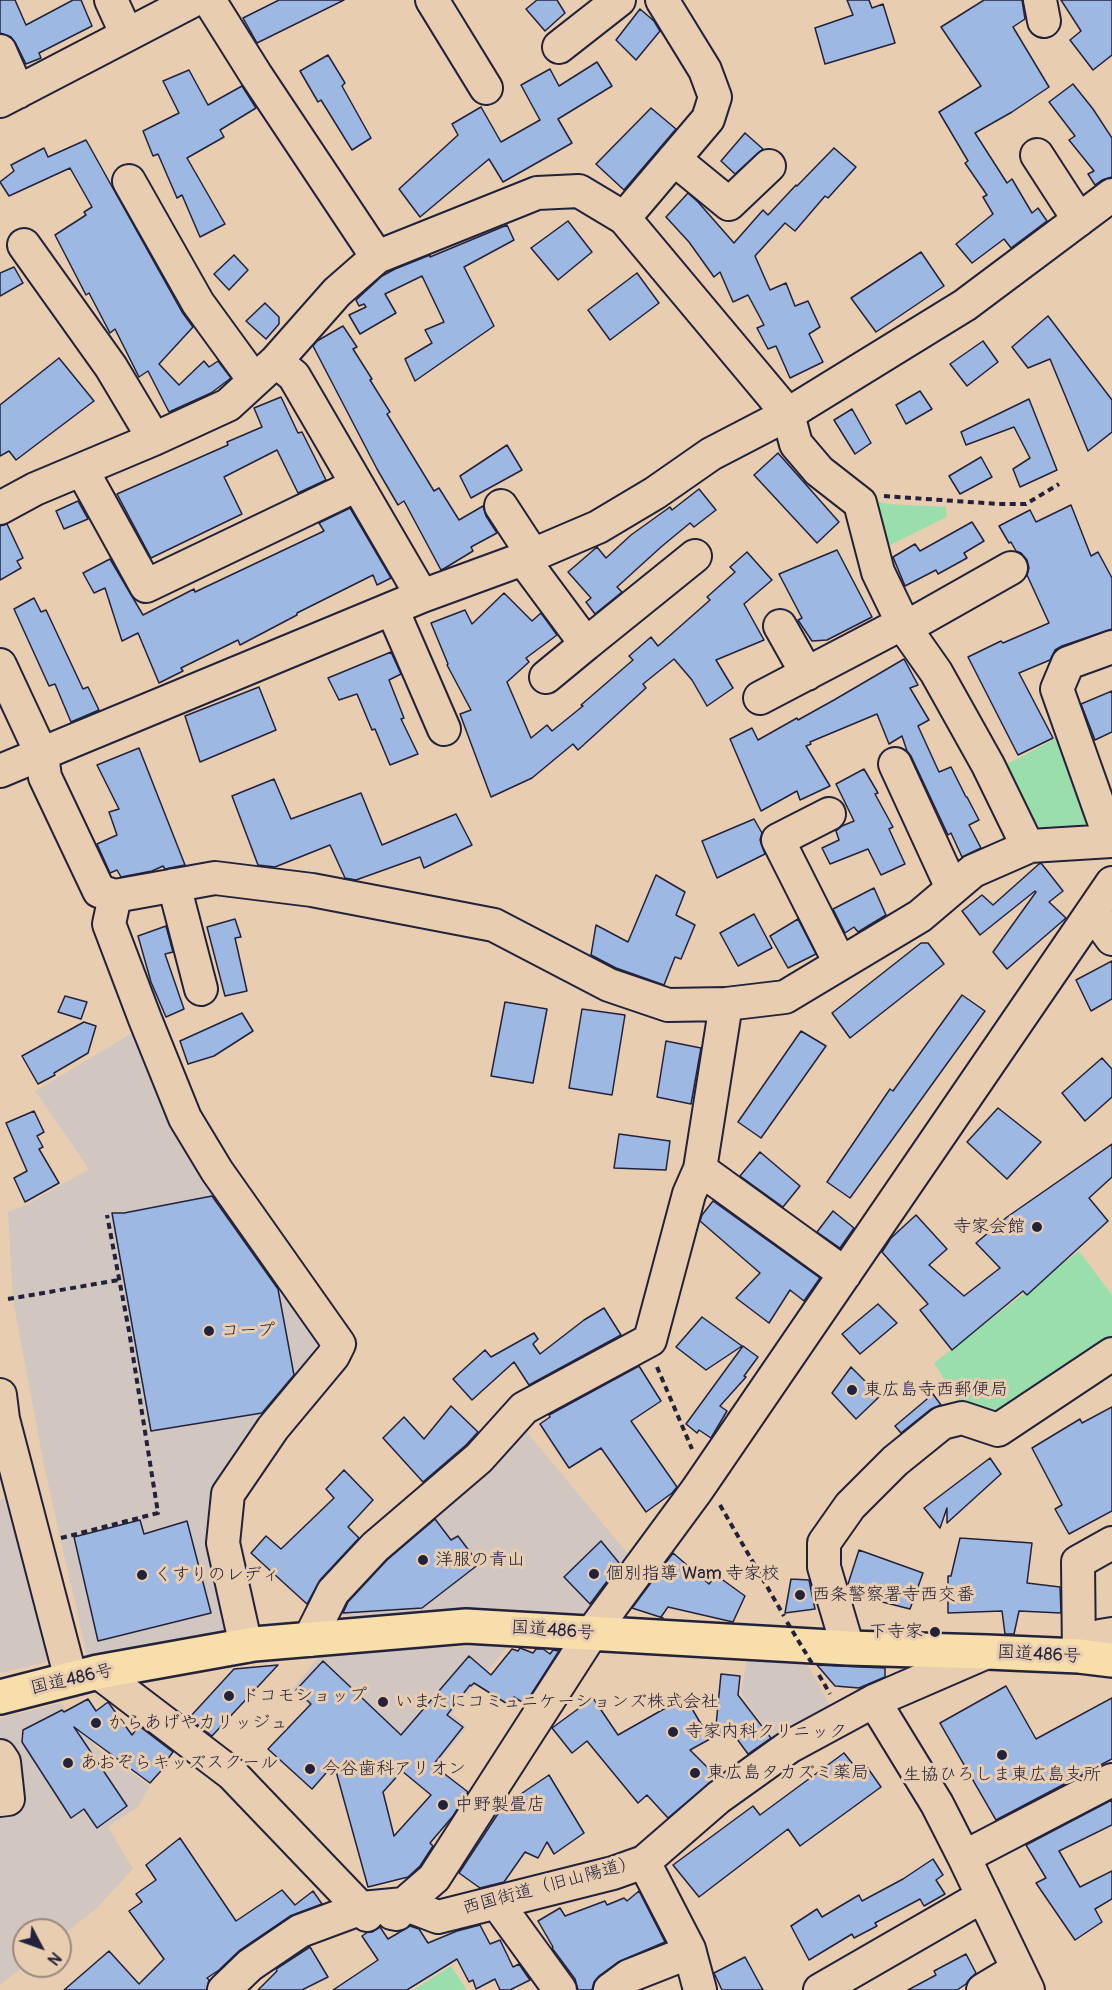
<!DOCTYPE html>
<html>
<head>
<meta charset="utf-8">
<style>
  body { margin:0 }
  #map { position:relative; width:1112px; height:1990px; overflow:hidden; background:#e9cdb0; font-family:Pangolin,sans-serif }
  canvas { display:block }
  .north { position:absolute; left:12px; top:1918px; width:60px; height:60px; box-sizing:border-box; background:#e9cdb0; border:2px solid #998981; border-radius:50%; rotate:131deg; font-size:16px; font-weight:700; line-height:24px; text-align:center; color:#22223b }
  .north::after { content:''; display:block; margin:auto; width:21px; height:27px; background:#22223b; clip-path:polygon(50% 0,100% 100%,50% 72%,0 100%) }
</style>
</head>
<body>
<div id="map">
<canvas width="1112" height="1990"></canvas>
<div class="north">N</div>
</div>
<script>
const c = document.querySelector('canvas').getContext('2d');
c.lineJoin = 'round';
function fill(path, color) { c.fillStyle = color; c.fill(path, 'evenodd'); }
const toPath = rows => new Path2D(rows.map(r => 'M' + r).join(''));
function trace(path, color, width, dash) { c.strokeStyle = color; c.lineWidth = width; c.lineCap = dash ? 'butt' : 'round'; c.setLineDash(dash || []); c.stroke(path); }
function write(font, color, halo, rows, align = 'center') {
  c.font = font + ' Pangolin,"Klee One",sans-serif'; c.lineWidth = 6; c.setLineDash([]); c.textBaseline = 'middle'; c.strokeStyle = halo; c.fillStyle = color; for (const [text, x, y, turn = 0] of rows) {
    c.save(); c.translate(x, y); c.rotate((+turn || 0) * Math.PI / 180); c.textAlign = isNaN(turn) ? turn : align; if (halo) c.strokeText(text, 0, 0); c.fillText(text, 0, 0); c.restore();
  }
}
fill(toPath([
  [139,1029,318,1336,320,1352,216,1487,227,1630,88,1661,44,1466,13,1300,8,1212,24,1206,89,1169,35,1091],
  [517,1420,634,1561,594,1617,572,1614,455,1612,328,1617],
  [11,1496,56,1656,43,1663,0,1673,0,1500],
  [509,1645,452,1714,467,1727,437,1764,422,1752,402,1776,378,1756,369,1765,291,1690,319,1657,320,1652],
  [747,1658,806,1662,836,1716,780,1749,741,1694],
  [61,1703,98,1749,150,1786,138,1807,108,1827,133,1869,96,1909,60,1937,60,1930,24,1930,24,1966,0,1985,0,1718]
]), '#d2c7c0');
fill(toPath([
  [873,500,888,504,946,507,947,517,882,549],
  [1058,737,1095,835,1051,840,1031,824,1000,768],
  [1079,1251,1112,1295,1112,1344,998,1419,958,1401,934,1363],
  [451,1966,467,1990,413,1990]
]), '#9adfab');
const building = toPath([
  [0,0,15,0,26,25,73,0,81,0,92,26,39,53,41,58,26,64,16,44,11,37,0,33,0,0],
  [279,0,344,0,257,43,243,18,279,0],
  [537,0,557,0,565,13,545,31,526,9,537,0],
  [847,0,869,0,872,8,883,4,895,43,825,64,815,28,853,15,847,0],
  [984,0,1022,0,1025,19,1013,27,1049,87,1012,112,975,133,1007,183,1012,179,1032,213,1038,208,1047,221,1011,248,1004,239,972,263,956,244,993,214,983,197,987,195,965,163,968,161,939,112,981,86,941,27,984,0],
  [1061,0,1112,0,1112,55,1093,70,1070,40,1081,31,1061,0],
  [640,9,654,21,660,31,636,60,616,40,640,9],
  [328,55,345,83,342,86,371,138,352,150,321,100,318,102,300,71,328,55],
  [597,62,612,86,558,119,572,143,503,182,489,159,420,217,399,189,458,135,452,124,481,107,501,142,540,120,521,85,550,69,559,86,597,62],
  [189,70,208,105,242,86,256,108,220,130,224,137,187,158,225,224,200,237,182,195,177,198,158,154,153,156,143,131,179,113,163,81,189,70],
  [1073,84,1093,109,1112,138,1112,177,1102,180,1095,185,1088,174,1094,171,1069,140,1075,136,1049,102,1073,84],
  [651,108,676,129,624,190,596,164,651,108],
  [745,133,763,149,735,174,721,161,745,133],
  [86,140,182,312,193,327,159,364,179,385,204,361,209,367,218,361,231,378,211,393,169,412,148,371,139,377,115,329,110,333,89,293,86,295,55,235,86,215,84,212,92,207,70,168,9,196,0,182,14,171,11,165,44,148,48,157,86,140],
  [834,148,856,167,828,198,825,196,795,231,785,223,755,256,770,290,786,283,795,306,808,301,820,327,809,334,823,362,790,378,776,346,768,349,757,328,764,325,748,295,733,302,720,272,714,277,689,242,666,217,688,193,698,202,734,243,763,210,768,215,796,185,797,186,834,148],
  [568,221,592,252,558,280,531,248,568,221],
  [507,225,514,240,464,267,494,326,415,381,405,359,432,343,425,330,444,322,422,276,385,294,396,313,360,334,349,315,366,307,364,304,359,306,356,300,382,276,395,269,430,255,430,257,507,225],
  [921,252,944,286,876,332,851,298,921,252],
  [234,255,248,270,229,290,214,274,234,255],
  [14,267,23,283,0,296,0,273,14,267],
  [637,273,659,303,610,340,588,310,637,273],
  [265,303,279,317,279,324,266,339,246,321,265,303],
  [1048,316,1112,400,1112,432,1088,451,1050,359,1028,368,1012,347,1048,316],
  [343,326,357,347,353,349,372,379,370,380,390,412,387,414,434,491,439,488,459,520,483,506,486,516,497,533,471,547,473,551,445,568,441,570,404,501,398,505,377,469,313,346,317,341,343,326],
  [983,341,998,362,967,386,950,364,983,341],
  [59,358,94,401,16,460,9,451,0,456,0,405,59,358],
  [920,391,932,409,906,424,896,405,920,391],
  [281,397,298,433,302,432,326,480,298,493,277,450,224,477,242,514,151,558,117,494,228,445,227,442,262,427,254,408,281,397],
  [1029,399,1057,470,1020,487,1013,469,1030,458,1014,427,966,445,961,432,1029,399],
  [852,409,871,443,855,454,834,420,852,409],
  [507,445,522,470,471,498,460,476,507,445],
  [778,453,839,522,817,543,754,475,778,453],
  [981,457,992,477,960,494,949,476,981,457],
  [699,489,716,510,694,527,690,523,661,547,617,587,622,592,595,614,586,602,591,598,568,572,597,547,606,558,631,535,670,507,672,510,699,489],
  [78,501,88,519,64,529,56,511,78,501],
  [1071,505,1091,556,1098,552,1112,578,1112,629,1062,646,1055,650,1050,660,1019,673,1053,738,1018,755,968,657,1001,641,1003,643,1049,623,1027,575,1029,568,1027,560,1021,553,1016,551,1011,542,1009,543,999,526,1030,510,1036,522,1071,505],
  [350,508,391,578,377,585,373,575,297,613,297,615,240,645,238,640,181,668,183,671,159,683,138,633,122,641,105,588,94,593,83,573,110,559,143,615,194,589,195,592,324,531,319,523,350,508],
  [972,522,984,541,964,553,967,558,938,574,936,570,905,586,893,557,915,544,920,551,972,522],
  [7,524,23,558,17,561,21,568,0,580,0,526,7,524],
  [837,550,872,617,827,640,812,641,798,620,802,618,779,574,837,550],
  [747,552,772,580,744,604,764,640,716,660,733,688,707,706,692,680,674,659,643,684,646,688,578,750,573,744,532,778,491,797,460,714,471,710,447,665,448,664,431,623,465,610,472,624,504,593,532,621,541,613,557,635,526,658,529,662,507,682,531,738,547,725,552,731,583,706,581,705,633,660,629,656,651,637,658,646,710,600,707,597,735,572,730,567,747,552],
  [34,598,41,612,46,610,83,689,88,687,99,710,71,722,55,684,49,686,14,609,34,598],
  [391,652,401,674,389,680,404,718,401,719,418,754,390,765,375,729,372,730,357,694,339,700,328,678,391,652],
  [904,659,918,685,910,688,929,720,918,726,939,772,951,767,966,797,967,797,979,820,969,825,981,848,962,857,951,833,948,835,911,756,907,751,902,736,889,744,877,714,810,742,811,744,806,746,830,786,800,800,797,791,761,811,730,739,752,728,758,740,797,718,798,720,834,700,904,659],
  [259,687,276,730,200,762,185,716,259,687],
  [1112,691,1112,732,1095,740,1081,704,1112,691],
  [139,748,185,865,165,869,163,866,152,871,121,877,117,870,110,873,97,844,117,835,109,812,119,809,97,765,139,748],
  [864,769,878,793,875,794,893,827,889,829,905,864,881,875,868,849,830,864,822,848,839,840,836,831,842,826,854,821,836,784,864,769],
  [274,779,291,819,361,793,382,845,456,814,472,845,424,868,420,857,356,880,345,878,330,845,275,867,258,865,232,796,274,779],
  [754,819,762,833,760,840,765,854,717,878,702,841,754,819],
  [1041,863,1063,891,1049,902,1066,918,1007,969,993,952,1036,892,1035,891,980,935,962,911,982,895,993,905,1039,864,1041,863],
  [656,875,685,892,676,915,695,925,681,959,675,957,664,985,616,968,591,955,596,925,628,942,656,875],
  [874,888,886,915,858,932,854,927,845,933,833,909,874,888],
  [754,914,772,948,738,966,720,933,754,914],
  [235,919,241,937,235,938,247,991,225,996,207,927,235,919],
  [798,919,816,954,788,968,770,936,798,919],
  [166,926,173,952,165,954,184,1009,166,1017,151,982,138,936,166,926],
  [921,943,928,943,944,964,850,1038,832,1013,921,943],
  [1112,961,1112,999,1091,1011,1076,980,1112,961],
  [962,995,985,1011,850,1198,827,1182,890,1089,893,1091,962,995],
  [65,996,87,1002,81,1019,58,1012,65,996],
  [505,1002,547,1009,533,1083,491,1076,505,1002],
  [582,1009,625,1015,612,1095,569,1088,582,1009],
  [242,1013,253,1031,214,1056,188,1064,180,1041,242,1013],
  [84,1022,96,1026,88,1053,54,1073,55,1075,38,1084,22,1056,84,1022],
  [801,1031,826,1046,761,1138,738,1122,801,1031],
  [666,1041,701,1048,691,1104,657,1097,666,1041],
  [1102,1058,1112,1069,1112,1097,1085,1121,1062,1093,1102,1058],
  [998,1108,1041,1142,1007,1179,967,1142,998,1108],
  [34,1111,44,1132,37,1136,43,1147,39,1149,59,1183,25,1202,14,1178,27,1171,6,1123,34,1111],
  [619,1134,670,1141,666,1170,614,1168,619,1134],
  [1112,1144,1112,1177,1089,1198,1108,1221,1027,1295,1023,1291,952,1350,920,1310,928,1304,882,1252,891,1238,916,1215,947,1249,929,1265,964,1296,1000,1268,976,1243,1007,1217,1112,1144],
  [760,1152,800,1186,783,1207,740,1176,760,1152],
  [212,1196,278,1289,294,1375,262,1413,151,1431,112,1213,124,1213,212,1196],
  [713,1201,820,1278,804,1301,790,1290,769,1323,736,1298,760,1273,700,1221,702,1215,713,1201],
  [833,1211,854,1228,840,1248,817,1232,833,1211],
  [878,1304,897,1323,860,1354,842,1334,878,1304],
  [604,1308,621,1335,529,1385,514,1362,472,1400,453,1379,485,1350,491,1357,534,1333,538,1339,533,1344,540,1354,584,1320,604,1308],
  [702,1317,742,1346,706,1370,676,1347,702,1317],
  [743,1346,758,1357,744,1376,746,1377,720,1406,727,1411,711,1438,699,1430,697,1433,686,1424,743,1346],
  [639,1366,661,1401,631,1421,677,1487,672,1493,646,1512,601,1448,569,1468,540,1424,550,1417,549,1415,639,1366],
  [851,1367,880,1396,856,1419,832,1393,851,1367],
  [933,1394,941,1405,931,1409,901,1433,895,1426,933,1394],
  [451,1406,478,1432,466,1445,423,1482,383,1438,404,1417,424,1439,451,1406],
  [1112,1407,1112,1511,1069,1534,1055,1509,1062,1505,1032,1448,1080,1419,1082,1423,1112,1407],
  [990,1458,1001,1474,947,1523,947,1508,940,1528,924,1508,990,1458],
  [344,1470,373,1500,348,1527,359,1538,320,1580,307,1604,251,1553,266,1536,281,1549,334,1498,326,1489,344,1470],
  [435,1519,451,1540,458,1536,479,1564,422,1608,343,1613,348,1602,387,1560,435,1519],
  [140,1520,144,1534,187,1521,211,1613,98,1641,74,1537,140,1520],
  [960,1538,1032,1543,1027,1583,1060,1587,1061,1613,1019,1611,1014,1634,1005,1634,1002,1611,948,1613,948,1576,951,1576,960,1538],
  [601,1541,620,1564,590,1604,564,1577,601,1541],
  [859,1550,923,1573,910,1609,851,1594,848,1584,859,1550],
  [673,1553,709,1584,716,1575,745,1596,733,1622,668,1607,661,1617,663,1618,632,1608,673,1553],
  [791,1579,809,1580,815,1609,785,1613,791,1579],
  [520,1648,533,1653,536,1649,543,1649,550,1654,553,1650,559,1651,525,1704,514,1697,509,1705,474,1683,471,1686,470,1685,447,1715,463,1727,433,1765,468,1792,453,1816,430,1843,433,1846,420,1866,408,1877,368,1887,334,1764,312,1789,268,1749,311,1704,296,1690,323,1661,401,1735,469,1656,491,1675,512,1649,518,1651,520,1648],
  [402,1771,431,1795,394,1836,383,1792,402,1771],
  [278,1665,212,1736,189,1718,234,1669,278,1665],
  [817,1665,885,1668,885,1677,859,1688,835,1686,817,1665],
  [721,1674,740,1676,738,1695,771,1738,748,1754,729,1728,715,1736,721,1674],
  [1006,1686,1036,1739,1112,1698,1112,1759,996,1820,940,1723,1006,1686],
  [685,1697,710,1739,690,1750,717,1777,668,1818,647,1795,638,1803,587,1741,572,1753,552,1728,593,1698,618,1735,685,1697],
  [88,1699,96,1711,108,1702,132,1735,139,1726,173,1752,167,1760,169,1762,150,1783,74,1727,127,1806,97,1828,84,1809,71,1818,22,1742,23,1730,62,1710,64,1712,88,1699],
  [844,1753,860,1773,867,1767,881,1787,800,1846,788,1829,699,1897,673,1865,753,1806,760,1815,844,1753],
  [549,1775,584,1833,554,1854,547,1842,538,1858,525,1852,504,1882,480,1888,459,1873,503,1806,549,1775],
  [1112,1800,1112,1825,1059,1851,1080,1887,1112,1871,1112,1899,1095,1909,1102,1922,1075,1940,1036,1883,1046,1878,1026,1845,1112,1800],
  [180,1838,236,1921,282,1890,295,1905,313,1891,322,1904,290,1916,240,1950,219,1970,207,1978,209,1980,207,1990,64,1990,109,1951,139,1984,164,1959,129,1911,142,1902,136,1894,156,1880,146,1865,180,1838],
  [933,1859,943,1875,936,1880,945,1894,924,1906,920,1899,875,1923,877,1926,854,1938,852,1934,809,1960,791,1926,817,1909,822,1917,859,1895,862,1901,903,1879,933,1859],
  [639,1891,665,1942,618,1962,599,1976,594,1982,592,1990,578,1990,575,1979,552,1948,553,1947,538,1921,560,1908,565,1916,605,1901,607,1905,624,1898,627,1901,639,1891],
  [480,1925,490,1944,500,1940,513,1967,519,1964,530,1980,510,1990,500,1990,495,1979,476,1989,473,1980,469,1982,457,1959,407,1990,333,1990,378,1960,362,1936,368,1932,372,1932,380,1927,388,1939,410,1926,419,1929,428,1943,457,1931,480,1925],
  [310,1947,328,1977,302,1990,258,1990,277,1971,276,1969,310,1947],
  [966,1954,976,1973,968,1981,966,1984,957,1990,908,1990,936,1975,934,1971,966,1954],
  [745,1957,763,1990,722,1990,714,1973,745,1957]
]);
fill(building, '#9eb8e4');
trace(building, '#22223b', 1.5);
const minor = toPath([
  [111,0,127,35],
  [209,0,256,75,377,257],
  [432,0,486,88],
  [1040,0,1044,21],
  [559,47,619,0],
  [0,51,18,92],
  [0,101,194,0],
  [1037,155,1079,220],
  [674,159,729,204,769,166],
  [129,181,198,303,254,380],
  [624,218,708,119,715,97,705,70,662,0],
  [24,245,111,367,154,439],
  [276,361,294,376,422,596],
  [82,470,146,586,357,485],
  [501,506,533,555],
  [0,508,35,489,154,439,228,405,276,361,337,292,377,257,537,193,579,191,624,218,788,414,796,444,819,471,860,503,878,572,905,628,936,672,988,765,1028,847],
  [523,559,586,644,695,556],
  [392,609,444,729],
  [780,626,807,674],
  [905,628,1011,568],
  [0,665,42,755,45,777,99,891,115,896,215,878,312,890,494,925,609,985,668,1005,726,1004,785,997,920,916,973,871,1030,846,1112,841],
  [546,677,586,644],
  [760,698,903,623],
  [895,764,952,888],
  [0,771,422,596,523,559,598,527,655,493,711,454,788,414,965,305,1112,195],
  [829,814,778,840,840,963],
  [1111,841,1057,689,1068,663,1112,647],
  [174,885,201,989],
  [115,896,109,924,145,1019,185,1118,217,1171,339,1344,333,1356,273,1428,228,1494,223,1543,246,1646],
  [1093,913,1112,939],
  [700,1169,845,1274],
  [0,1395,3,1419,71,1679],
  [309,1640,333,1592,375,1547,479,1458,524,1408,650,1340,689,1194,700,1169,726,1004],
  [848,1648,824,1567,824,1543,850,1506,895,1461,942,1423,962,1418,998,1430,1112,1354],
  [1079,1656,1078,1562,1112,1543],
  [1079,1656,1100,1636,1112,1634],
  [98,1672,232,1774,367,1915],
  [874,1701,937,1804,964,1857,1028,1990],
  [0,1756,4,1762,8,1799,0,1800],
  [964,1857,1112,1780],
  [644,1862,689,1949,700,1990],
  [497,1903,560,1990],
  [392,1913,397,1914,404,1904,434,1878,591,1634,697,1490,1112,883],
  [224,1990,250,1965,300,1931,362,1908,404,1904,438,1917,613,1873,644,1862,719,1797,789,1747,874,1701,987,1652],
  [610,1990,629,1976,690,1952],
  [820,1990,983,1896],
  [983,1990,1018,1969]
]);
const highway = toPath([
  [0,1697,98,1672,254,1644,466,1626,848,1648,987,1652,1079,1656,1112,1660]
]);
trace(minor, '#22223b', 36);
trace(highway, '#22223b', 38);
trace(toPath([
  [884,496,998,504,1026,504,1059,484],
  [8,1299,119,1280],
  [657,1367,692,1449],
  [720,1505,784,1616],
  [61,1538,158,1513,129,1331,107,1215],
  [819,1675,830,1694]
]), '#22223b', 4, [6, 4.5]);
trace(minor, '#e9cdb0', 32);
trace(highway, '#f8deab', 33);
trace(toPath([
  [787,1622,813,1665]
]), '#22223b', 4, [6, 4.5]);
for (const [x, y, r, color] of [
  [1037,1227,6,"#22223b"],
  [209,1331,6,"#22223b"],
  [852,1390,6,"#22223b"],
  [423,1560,6,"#22223b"],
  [594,1574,6,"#22223b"],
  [142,1575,6,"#22223b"],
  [800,1595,6,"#22223b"],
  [935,1632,6,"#22223b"],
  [229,1696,6,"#22223b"],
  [383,1702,6,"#22223b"],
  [96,1723,6,"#22223b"],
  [673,1732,6,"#22223b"],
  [1002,1755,6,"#22223b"],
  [68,1763,6,"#22223b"],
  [310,1769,6,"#22223b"],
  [695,1773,6,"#22223b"],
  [443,1805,6,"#22223b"]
]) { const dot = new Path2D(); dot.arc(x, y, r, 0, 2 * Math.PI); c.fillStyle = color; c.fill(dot); trace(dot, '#e9cdb0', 2); }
write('18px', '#22223b', '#e9cdb0', [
  ["寺家会館",1025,1227,"right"],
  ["コープ",221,1331],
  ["東広島寺西郵便局",864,1390],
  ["洋服の青山",435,1560],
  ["個別指導 Wam 寺家校",606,1574],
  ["くすりのレディ",154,1575],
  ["西条警察署寺西交番",812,1595],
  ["下寺家",923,1632,"right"],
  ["ドコモショップ",241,1696],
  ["いまたにコミュニケーションズ株式会社",395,1702],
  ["からあげやカリッジュ",108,1723],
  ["寺家内科クリニック",685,1732],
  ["あおぞらキッズスクール",80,1763],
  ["今谷歯科アリオン",322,1769],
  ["東広島タカズミ薬局",707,1773],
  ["生協ひろしま東広島支所",1002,1775,"center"],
  ["中野製畳店",455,1805]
], 'left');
write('18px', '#22223b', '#e9cdb0', [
  ["国道486号",553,1631,4],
  ["国道486号",1039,1655,3],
  ["国道486号",72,1680,-13],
  ["西国街道（旧山陽道）",550,1886,-15]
]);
</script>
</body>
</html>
